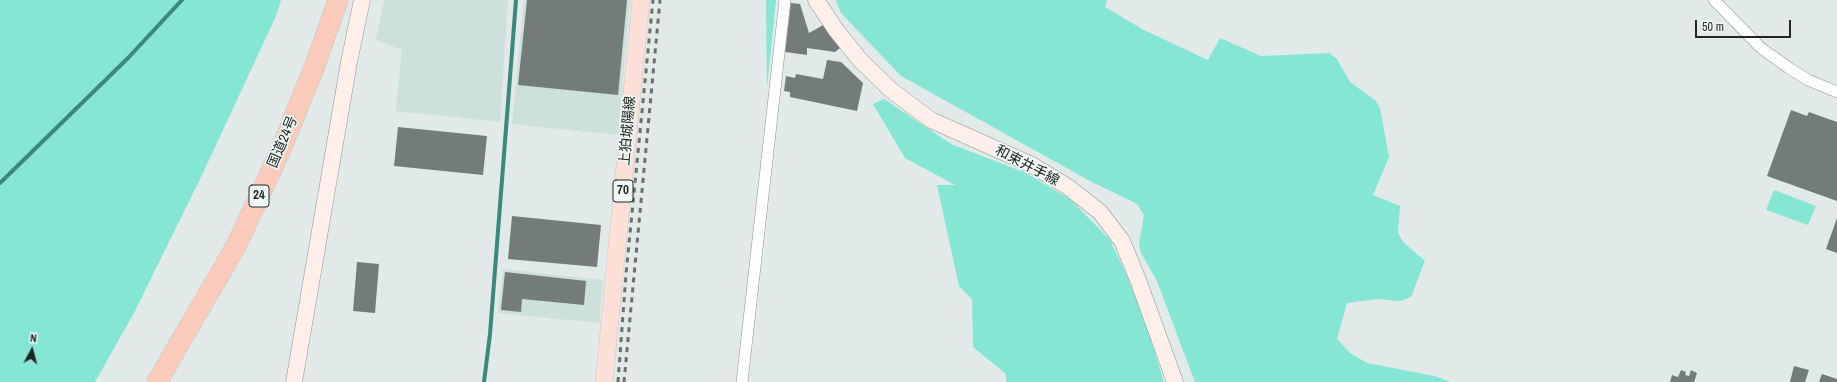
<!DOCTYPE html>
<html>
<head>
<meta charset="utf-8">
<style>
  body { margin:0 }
  #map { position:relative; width:1837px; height:382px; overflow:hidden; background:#e1eae8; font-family:"Archivo Narrow",sans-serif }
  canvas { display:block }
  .north { position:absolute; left:12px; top:330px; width:40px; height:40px; -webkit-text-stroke:3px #eef8f5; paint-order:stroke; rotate:7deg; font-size:11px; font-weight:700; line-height:16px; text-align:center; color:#232625 }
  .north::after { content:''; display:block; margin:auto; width:14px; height:18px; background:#232625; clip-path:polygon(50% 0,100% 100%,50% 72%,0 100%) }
  .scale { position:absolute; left:1695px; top:20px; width:96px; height:18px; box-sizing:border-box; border:2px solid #232625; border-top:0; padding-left:5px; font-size:12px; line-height:14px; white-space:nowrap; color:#232625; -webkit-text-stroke:3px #eef8f5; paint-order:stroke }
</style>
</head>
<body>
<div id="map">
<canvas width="1837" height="382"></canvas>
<div class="north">N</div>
<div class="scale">50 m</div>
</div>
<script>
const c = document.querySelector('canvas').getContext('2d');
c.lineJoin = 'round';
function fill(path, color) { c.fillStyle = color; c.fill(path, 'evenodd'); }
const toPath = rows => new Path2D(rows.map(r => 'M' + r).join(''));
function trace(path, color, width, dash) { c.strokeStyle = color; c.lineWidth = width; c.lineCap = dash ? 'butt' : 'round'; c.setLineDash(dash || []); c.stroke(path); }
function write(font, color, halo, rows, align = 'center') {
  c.font = font + ' "Archivo Narrow","Noto Sans JP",sans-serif'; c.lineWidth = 3.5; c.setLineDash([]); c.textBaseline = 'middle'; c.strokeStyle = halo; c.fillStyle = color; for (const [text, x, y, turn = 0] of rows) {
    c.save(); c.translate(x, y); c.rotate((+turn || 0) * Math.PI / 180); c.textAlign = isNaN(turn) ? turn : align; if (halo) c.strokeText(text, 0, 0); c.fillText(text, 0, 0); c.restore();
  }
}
fill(toPath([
  [384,0,508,0,500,122,396,111,402,50,376,40],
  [524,0,630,0,618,135,512,124],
  [503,269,603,280,599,323,498,313]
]), '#cee0dc');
fill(toPath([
  [0,0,281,0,276,16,203,173,134,313,95,382,0,382],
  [766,0,776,0,767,88],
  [836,0,1107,0,1105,7,1144,30,1208,60,1220,38,1261,56,1329,53,1336,58,1351,83,1375,100,1380,108,1389,157,1373,195,1400,206,1398,233,1404,243,1425,261,1411,297,1400,301,1377,299,1347,303,1337,339,1350,353,1367,363,1434,376,1451,382,1195,382,1157,281,1141,253,1139,244,1144,215,1137,204,1090,181,901,76,841,13],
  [884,99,951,144,1026,173,1071,200,1110,240,1128,278,1146,324,1164,382,1006,382,1006,374,973,347,972,299,959,286,937,185,955,185,905,158,873,104],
  [1774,190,1816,206,1808,225,1766,210]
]), '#85e6d4');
trace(toPath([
  [0,183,128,58,182,0],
  [484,382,490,334,516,0]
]), '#3c887c', 4);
fill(toPath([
  [527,0,627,0,618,95,518,85],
  [791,3,800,4,809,33,825,24,840,48,835,52,807,48,807,55,785,52],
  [827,60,841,62,863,83,857,111,790,97,790,92,784,91,786,76,795,78,796,74,823,79],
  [1791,110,1807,116,1809,112,1837,122,1837,201,1767,176],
  [398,127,487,136,483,175,394,166],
  [512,216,601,225,597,267,508,259],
  [1837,218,1837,253,1826,249],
  [357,262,379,264,375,313,353,311],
  [505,272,586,281,584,305,522,299,521,312,501,310],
  [1794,366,1809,370,1805,382,1790,382],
  [1681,370,1686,372,1685,375,1689,376,1691,370,1697,373,1694,382,1670,382,1672,375,1678,377],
  [1822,374,1837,379,1837,382,1819,382]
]), '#737c7a');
const street = toPath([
  [1714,0,1761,48,1789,68,1808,80,1837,92],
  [742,382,785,0]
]);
const secondary = toPath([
  [816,0,836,30,860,60,892,91,931,120,1032,165,1068,187,1100,212,1122,241,1138,280,1175,382],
  [294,382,349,62,362,0]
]);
const primary = toPath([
  [604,382,641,0]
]);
const highway = toPath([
  [157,382,236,246,279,154,314,68,338,0]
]);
trace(street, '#8d9694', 12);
trace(secondary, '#8d9694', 17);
trace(primary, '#c6c7c6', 18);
trace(highway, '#c6c7c6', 21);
trace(street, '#fff', 11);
trace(secondary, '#feefeb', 16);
trace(primary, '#fcdfd6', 17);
trace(highway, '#facabb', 20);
trace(toPath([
  [618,382,626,274,653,0],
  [624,382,660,0]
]), '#6a706e', 3, [5, 5]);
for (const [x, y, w] of [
  [623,191,20],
  [259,196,20]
]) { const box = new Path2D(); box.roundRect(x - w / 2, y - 11, w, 22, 3); c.fillStyle = '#eef8f5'; c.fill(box); trace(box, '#232625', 1); }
write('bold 13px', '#232625', null, [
  ["70",623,191],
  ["24",259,196]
]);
write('14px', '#232625', '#eef8f5', [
  ["上狛城陽線",628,131,-85],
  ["国道24号",283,142,-67],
  ["和束井手線",1027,166,28]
]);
</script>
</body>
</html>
